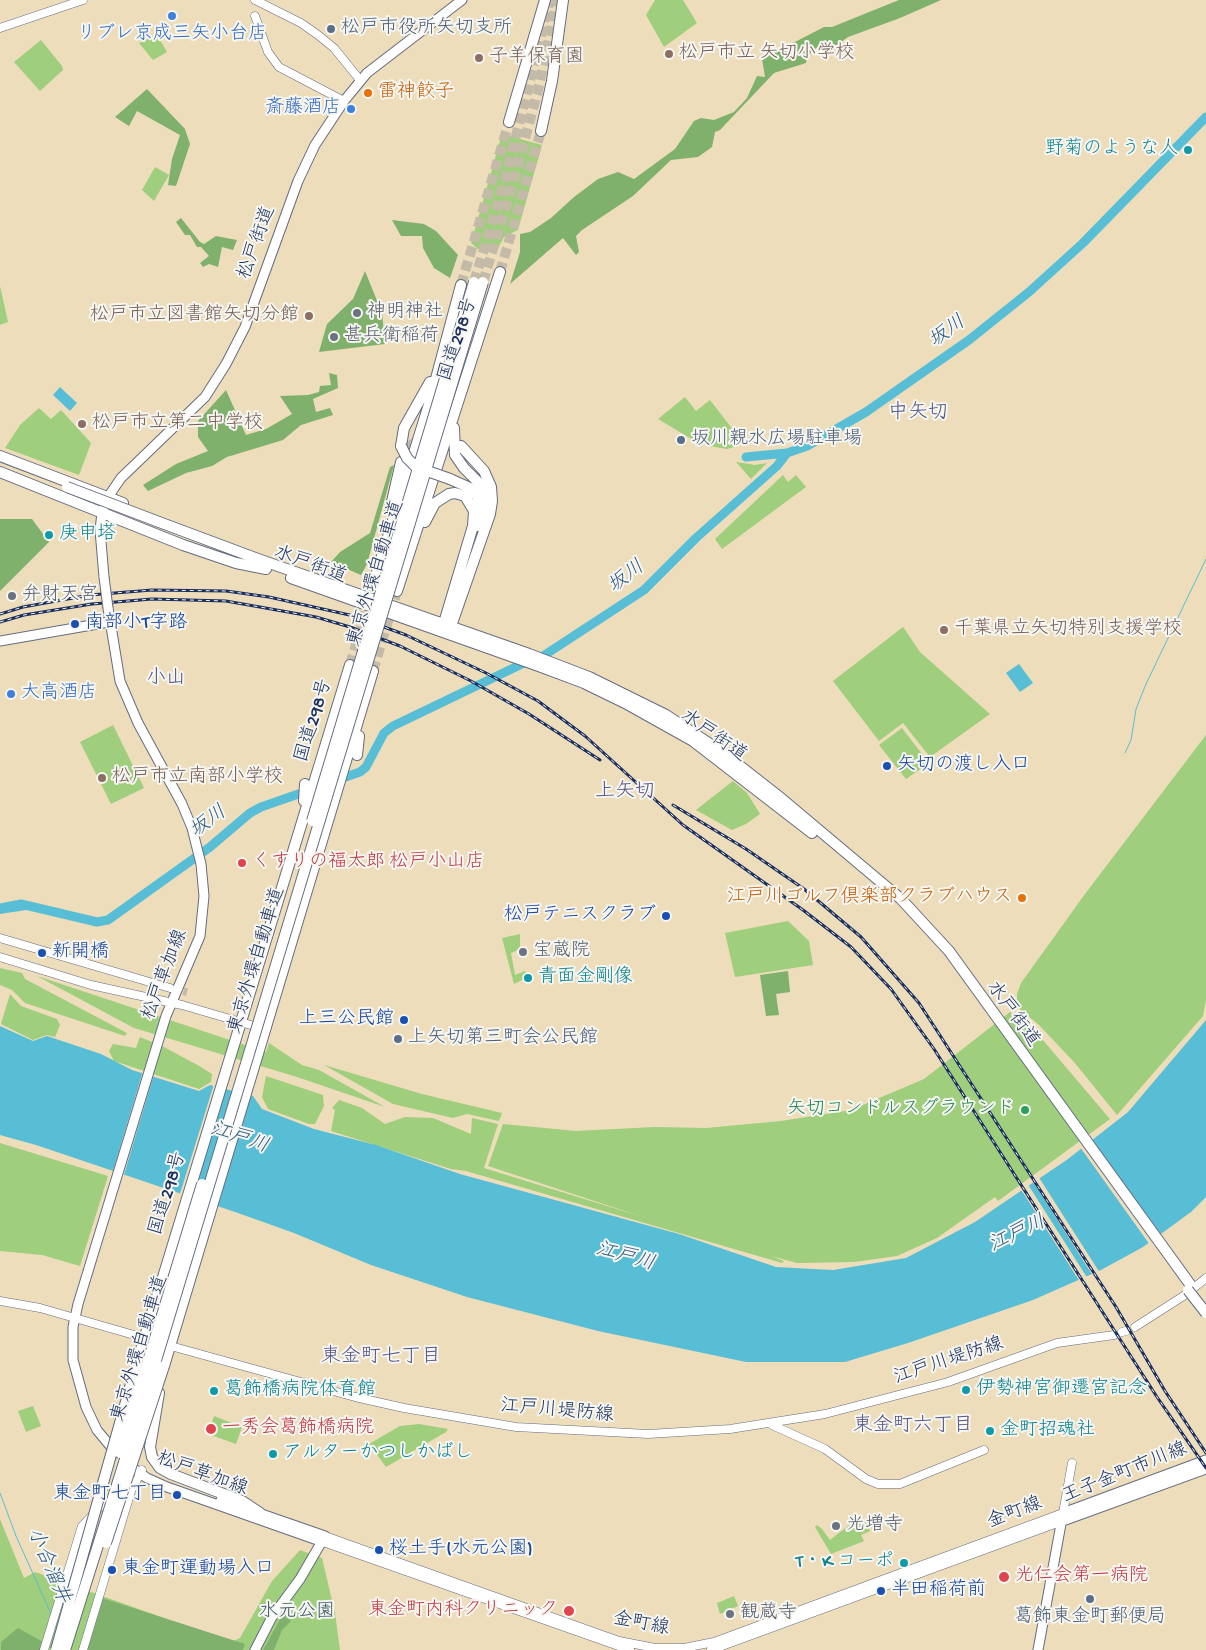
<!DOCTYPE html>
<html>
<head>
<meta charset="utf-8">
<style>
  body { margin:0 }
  canvas { display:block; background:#edddbb }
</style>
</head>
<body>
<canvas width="1206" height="1650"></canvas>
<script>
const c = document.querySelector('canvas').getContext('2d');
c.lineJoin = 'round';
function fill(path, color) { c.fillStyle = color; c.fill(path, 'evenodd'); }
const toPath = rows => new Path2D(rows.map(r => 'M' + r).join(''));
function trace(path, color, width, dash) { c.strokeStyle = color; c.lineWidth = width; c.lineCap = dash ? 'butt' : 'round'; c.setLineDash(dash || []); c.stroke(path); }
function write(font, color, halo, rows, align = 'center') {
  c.font = font + ' "Gochi Hand","Klee One",sans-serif'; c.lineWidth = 4; c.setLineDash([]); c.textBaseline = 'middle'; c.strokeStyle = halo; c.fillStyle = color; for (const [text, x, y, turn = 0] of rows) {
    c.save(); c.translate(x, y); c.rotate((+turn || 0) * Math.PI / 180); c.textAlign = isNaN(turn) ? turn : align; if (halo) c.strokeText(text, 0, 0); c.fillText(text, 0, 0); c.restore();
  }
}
fill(toPath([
  [655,0,683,0,697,23,664,47,646,15],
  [157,35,167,52,153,60,139,43],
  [41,40,62,66,63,70,40,91,14,62],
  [502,134,542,145,518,230,504,237,498,248,478,249,471,243],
  [155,167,169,175,154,201,142,190],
  [0,286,8,322,0,325],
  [685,397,696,411,710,400,744,444,727,449,710,446,693,440,658,419],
  [39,408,51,419,61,410,91,443,79,475,5,448,20,425],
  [736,462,755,465,767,463,751,479],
  [783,475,788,482,796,475,806,487,722,549,715,539],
  [903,627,920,652,990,714,930,757,903,723,879,741,833,681],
  [113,725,144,788,111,804,80,742],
  [902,728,929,763,906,779,879,745],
  [1206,735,1206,1000,1203,1016,1117,1115,1074,1062,1038,1024,1017,1007,1017,994,1021,983,1085,894],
  [733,781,747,793,760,814,746,824,732,830,696,810],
  [788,921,809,941,813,965,735,977,725,933],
  [520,934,520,949,511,953,515,975,525,971,527,974,526,978,514,984,502,938],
  [0,968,22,973,25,979,127,1033,125,1036,25,1003,12,990,0,985],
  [37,976,266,1052,269,1043,302,1065,319,1070,385,1107,297,1077,134,1028],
  [10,994,21,1006,57,1019,60,1025,55,1037,47,1035,33,1040,1,1024],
  [1010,1012,1036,1032,1110,1119,998,1201,995,1197,937,1238,897,1256,854,1262,797,1263,771,1256,784,1261,782,1263,466,1171,451,1169,331,1131,335,1110,332,1108,339,1100,362,1108,385,1124,405,1117,433,1118,471,1134,472,1118,498,1124,484,1168,646,1218,488,1166,503,1124,576,1131,655,1127,706,1128,781,1121,851,1110,924,1079],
  [140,1037,164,1047,201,1067,212,1074,211,1082,199,1089,114,1061,109,1051,113,1044,136,1048],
  [324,1065,422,1094,502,1113,499,1121,467,1114,453,1118,393,1104],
  [266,1076,323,1095,324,1106,315,1124,309,1124,268,1109,262,1097],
  [0,1143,108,1176,80,1266,42,1255,0,1251],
  [33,1406,41,1426,26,1432,18,1411],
  [214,1416,242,1427,236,1444,208,1434],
  [419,1424,448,1429,446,1432,386,1467,369,1444,400,1426],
  [858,1518,860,1524,865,1522,870,1531,861,1535,864,1541,831,1554,815,1527,817,1525,822,1529,830,1540],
  [0,1519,24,1578,35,1572,231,1642,240,1638,272,1581,300,1550,322,1558,335,1613,340,1650,0,1650],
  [734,1596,738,1606,720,1614,717,1603]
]), '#9fce7d');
fill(toPath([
  [899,0,941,0,900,18,848,37,830,50,822,43,807,56,806,63,774,73,720,130,715,132,712,147,698,157,671,160,633,196,582,230,576,236,579,252,576,255,563,238,510,284,520,252,520,234,530,232,551,218,574,197,598,179,618,172,634,179,675,149,694,121,701,118,714,120,734,112,747,98,757,76,765,77,762,59,824,27,832,27],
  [147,89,185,129,190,144,176,186,168,185,172,159,180,135,137,111,129,126,115,117],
  [181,218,200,242,204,244,216,236,237,240,233,250,222,247,218,267,209,264,203,267,200,263,209,256,201,247,197,247,190,235,185,235,176,222],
  [392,220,424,224,436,231,458,255,450,278,434,268,423,248,422,236,401,236],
  [365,271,382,313,385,344,319,352,327,324,353,299],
  [329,373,337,375,338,388,313,399,316,412,330,408,333,415,301,425,283,440,227,457,212,466,186,473,148,491,143,485,176,464,208,451,198,437,198,421,226,390,246,435,266,429,292,414,280,396,308,395,319,392,320,386,331,385],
  [394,465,367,564,361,575,331,562,340,552,370,533,390,467],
  [0,519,32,519,49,542,0,591],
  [788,971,790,992,776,994,779,1015,766,1016,760,975],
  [102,1598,245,1644,243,1650,85,1650],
  [283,1614,291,1621,282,1630,274,1650,263,1650],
  [18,1628,45,1643,43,1650,1,1650,1,1642]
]), '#7fb16c');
fill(toPath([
  [60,387,77,403,70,411,53,395],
  [1019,664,1033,683,1020,692,1006,673],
  [15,902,20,902,26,910,0,914,0,905],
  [1206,1020,1206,1197,1191,1212,1143,1247,1101,1270,1033,1300,908,1343,845,1362,746,1362,598,1331,467,1297,371,1265,294,1233,238,1213,36,1145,0,1135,0,1026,33,1041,47,1036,101,1054,132,1070,199,1091,210,1085,253,1096,262,1109,314,1129,376,1145,460,1174,679,1234,776,1267,833,1270,906,1258,975,1222,1068,1159,1128,1112]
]), '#58bed6');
fill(toPath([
  [143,1071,154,1074,123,1178,112,1174],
  [214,1084,226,1087,192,1201,179,1197],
  [1090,1138,1161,1237,1150,1245,1080,1147],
  [1038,1176,1100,1273,1093,1276,1032,1180],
  [1027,1183,1088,1279,1080,1282,1020,1188]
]), '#edddbb');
trace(toPath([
  [1125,753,1131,740,1136,709,1146,684,1206,559],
  [0,1493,16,1536,52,1616]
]), '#58bed6', 1);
trace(toPath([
  [746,457,787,453,807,446,866,412,969,340,1029,292,1083,243,1206,117],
  [337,780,360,772,366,767,384,733,393,726,524,663,537,660,644,590,696,538,777,466,787,453],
  [0,908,21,904,97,922,108,920,210,847,250,813,261,807,310,790]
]), '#58bed6', 9);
trace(toPath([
  [172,988,187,992]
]), '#c3baa8', 8, [8, 4]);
trace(toPath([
  [500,272,541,131],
  [474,282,505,180,550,0],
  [483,282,514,180,538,90,557,0],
  [461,285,509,122],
  [402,461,411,445,422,437],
  [350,665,374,582],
  [373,671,397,591]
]), '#c3baa8', 10, [10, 5]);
const secondary = toPath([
  [255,0,301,23,318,35,334,48,360,80],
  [255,16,268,52,279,67,344,101],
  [0,28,83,0],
  [0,938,170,988],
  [0,957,91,985,182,1005,261,1028],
  [0,1301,40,1308,148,1339],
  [1135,1327,1185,1295,1206,1278],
  [1122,1332,1126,1331],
  [167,1345,355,1397,404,1408,516,1427,648,1434,730,1429,825,1414,948,1382,1057,1343,1114,1335],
  [772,1425,825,1449,866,1479,878,1484,900,1484,984,1450],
  [325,1536,619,1641,655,1648,684,1648,714,1642,1063,1513,1072,1463],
  [323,1542,630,1650],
  [44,1650,82,1526,102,1505,133,1486],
  [83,1650,131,1491,142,1470],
  [711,1650,1060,1522]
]);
const primary = toPath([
  [104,577,100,530,102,513,108,497,121,478,205,397,226,364,245,327,298,181,315,145,344,101,367,73,462,0],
  [108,608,120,681,138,723,182,804,192,828,201,864,204,896,200,936,166,1016,78,1304,73,1327,73,1360,86,1407,97,1430,116,1453],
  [0,641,109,622],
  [127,1464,147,1478,167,1487,323,1542],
  [221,1500,325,1536,300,1579,272,1617,255,1650],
  [1060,1522,1206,1469],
  [1038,1650,1063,1513,1206,1460]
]);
const highway = toPath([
  [509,122,545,0],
  [541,131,552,81,563,0],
  [454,428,455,455,464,468,479,483,487,504],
  [401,446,404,428,430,382],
  [0,456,123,503],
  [0,472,183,545,236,563,266,569],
  [450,479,470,488,477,496,482,511,479,526],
  [390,510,401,462],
  [159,522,258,559,529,654,589,677,666,715,722,752,782,799,901,899,949,951,1192,1287],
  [425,522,435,503,449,494,455,493,465,496,474,511,473,526,444,623,445,629],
  [291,578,536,665,584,683,625,703,693,741,812,833],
  [374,582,430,401,461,285],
  [397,591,500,272],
  [447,631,451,626,490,514,492,501,491,487,484,471,461,446],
  [357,755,359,736],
  [304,801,305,784],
  [138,1359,350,665],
  [164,1366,373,671],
  [159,1393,150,1447,152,1457,160,1468,171,1474,242,1501,260,1513]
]);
trace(secondary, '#646c7f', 9);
trace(primary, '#646c7f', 11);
trace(highway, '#646c7f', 12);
trace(secondary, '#fff', 8);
trace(primary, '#fff', 9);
trace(highway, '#fff', 10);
const rail = toPath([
  [0,614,23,607,90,595,152,590,226,591,269,597,354,616,406,635,486,673,538,701,585,736,683,825,803,910,851,947,891,989,934,1049,1157,1397,1206,1468],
  [0,622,24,615,92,604,152,599,226,601,316,617,350,627,400,646,471,681,529,714,600,760],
  [673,805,746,849,804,889,861,937,919,1003,1116,1307,1165,1391,1206,1453]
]);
trace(rail, '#1b2f5e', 3);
trace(rail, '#f6f6f2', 1, [4]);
const primaryBridge = toPath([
  [104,577,108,608]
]);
const highwayBridge = toPath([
  [401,446,407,458,416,467,450,479],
  [67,487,159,522],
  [312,821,474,282],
  [1188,1290,1206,1313],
  [120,1453,202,1184],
  [106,1543,164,1366],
  [56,1650,138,1359],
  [65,1650,154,1367,483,282]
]);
trace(primaryBridge, '#646c7f', 11, []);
trace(highwayBridge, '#646c7f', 12, []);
trace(primaryBridge, '#fff', 9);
trace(highwayBridge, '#fff', 10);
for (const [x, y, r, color] of [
  [172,16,5,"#3f7fe0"],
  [331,29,5,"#5c6f8a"],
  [669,54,5,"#8d6e63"],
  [479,58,5,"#8d6e63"],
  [368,93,5,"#e8710a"],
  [351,109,5,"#3f7fe0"],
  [1188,150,5,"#0f9aa8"],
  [357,313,5,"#6b7280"],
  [309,316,5,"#8d6e63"],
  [334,337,5,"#6b7280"],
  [82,424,5,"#8d6e63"],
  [681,440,5,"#5c6f8a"],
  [49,535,5,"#0f9aa8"],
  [12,596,5,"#6b7280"],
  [75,624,5,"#1a4fb4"],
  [944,630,5,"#8d6e63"],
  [11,694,5,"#3f7fe0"],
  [887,766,5,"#1a4fb4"],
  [102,778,5,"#8d6e63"],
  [242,863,5,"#e0444e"],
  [1022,898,5,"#e8710a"],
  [666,916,5,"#1a4fb4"],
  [523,952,5,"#6b7280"],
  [42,953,5,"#1a4fb4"],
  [528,978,5,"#0f9aa8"],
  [404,1020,5,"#1a4fb4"],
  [398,1039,5,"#5c6f8a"],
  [1025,1110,5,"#2e9e5b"],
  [966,1390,5,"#0f9aa8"],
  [214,1391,5,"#0f9aa8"],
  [211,1429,6,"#e0444e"],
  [990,1431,5,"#0f9aa8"],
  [273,1454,5,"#0f9aa8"],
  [177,1495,5,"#1a4fb4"],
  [836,1526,5,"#6b7280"],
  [379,1550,5,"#1a4fb4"],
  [904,1563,5,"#0f9aa8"],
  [112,1570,5,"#1a4fb4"],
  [1004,1577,6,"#e0444e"],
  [881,1591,5,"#1a4fb4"],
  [1090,1599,5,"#5c6f8a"],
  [569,1611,6,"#e0444e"],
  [730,1614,5,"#6b7280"]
]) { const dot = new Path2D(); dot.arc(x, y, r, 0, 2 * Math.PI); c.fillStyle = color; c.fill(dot); trace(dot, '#f6f6f2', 2); }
write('19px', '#4e5e75', '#f6f6f2', [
  ["松戸市役所矢切支所",341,29],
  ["坂川親水広場駐車場",691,440],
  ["上矢切第三町会公民館",408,1039],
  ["葛飾東金町郵便局",1090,1618,"center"]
], 'left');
write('19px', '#366cbe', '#f6f6f2', [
  ["リブレ京成三矢小台店",172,35],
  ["斎藤酒店",341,109,"right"],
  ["大高酒店",21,694,"left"]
]);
write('19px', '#785e54', '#f6f6f2', [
  ["松戸市立 矢切小学校",679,54],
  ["子羊保育園",489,58],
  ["松戸市立図書館矢切分館",299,316,"right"],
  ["松戸市立第二中学校",92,424],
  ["千葉県立矢切特別支援学校",954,630],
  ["松戸市立南部小学校",112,778]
], 'left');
write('19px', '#c56008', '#f6f6f2', [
  ["雷神餃子",378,93],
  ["江戸川ゴルフ倶楽部クラブハウス",1012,898,"right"]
], 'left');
write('19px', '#0d838f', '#f6f6f2', [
  ["野菊のような人",1178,150,"right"],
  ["庚申塔",59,535],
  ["青面金剛像",538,978],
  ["伊勢神宮御遷宮記念",976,1390],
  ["葛飾橋病院体育館",224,1391],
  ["金町招魂社",1000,1431],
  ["アルターかつしかばし",283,1454],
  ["T・K コーポ",894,1563,"right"]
], 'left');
write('19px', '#1b2f5e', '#f6f6f2', [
  ["松戸街道",258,243,-70],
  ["国道298号",459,340,-72],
  ["水戸街道",310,566,20],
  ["東京外環自動車道",377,574,-73],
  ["国道298号",315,721,-73],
  ["水戸街道",713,737,35],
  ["東京外環自動車道",258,961,-73],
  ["松戸草加線",166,975,-69],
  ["水戸街道",1012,1015,54],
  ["国道298号",169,1194,-73],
  ["東京外環自動車道",141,1349,-73],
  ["江戸川堤防線",949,1362,-18],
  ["江戸川堤防線",557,1412,5],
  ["王子金町市川線",1125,1474,-22],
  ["松戸草加線",202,1475,20],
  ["金町線",1015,1514,-21],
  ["金町線",641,1625,11]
]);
write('19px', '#5b616d', '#f6f6f2', [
  ["神明神社",367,313],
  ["甚兵衛稲荷",344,337],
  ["弁財天宮",22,596],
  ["宝蔵院",533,952],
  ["光増寺",846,1526],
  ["観蔵寺",740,1614]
], 'left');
write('19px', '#164399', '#f6f6f2', [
  ["南部小T字路",85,624],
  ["矢切の渡し入口",897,766],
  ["松戸テニスクラブ",656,916,"right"],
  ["新開橋",52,953],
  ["上三公民館",394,1020,"right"],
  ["東金町七丁目",167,1495,"right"],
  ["桜土手(水元公園)",389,1550],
  ["東金町運動場入口",122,1570],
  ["半田稲荷前",891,1591]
], 'left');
write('19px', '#be3a42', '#f6f6f2', [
  ["くすりの福太郎 松戸小山店",252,863],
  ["一秀会葛飾橋病院",222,1429],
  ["光仁会第一病院",1015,1577],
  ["東金町内科クリニック",558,1611,"right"]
], 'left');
write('19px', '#27864d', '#f6f6f2', [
  ["矢切コンドルスグラウンド",1015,1110]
], 'right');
write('19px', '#3c5766', '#f6f6f2', [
  ["水元公園",297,1613]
]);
write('italic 20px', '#2d5a82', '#f6f6f2', [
  ["坂川",948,333,-36],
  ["坂川",627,578,-38],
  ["坂川",209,823,-36],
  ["江戸川",239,1139,19],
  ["江戸川",1018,1235,-25],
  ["江戸川",625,1258,16],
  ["小合溜井",47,1566,67]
]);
write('20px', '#555484', '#f6f6f2', [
  ["中矢切",918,414],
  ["小山",166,680],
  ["上矢切",625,793],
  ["東金町七丁目",381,1358],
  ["東金町六丁目",913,1427]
]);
</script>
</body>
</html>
